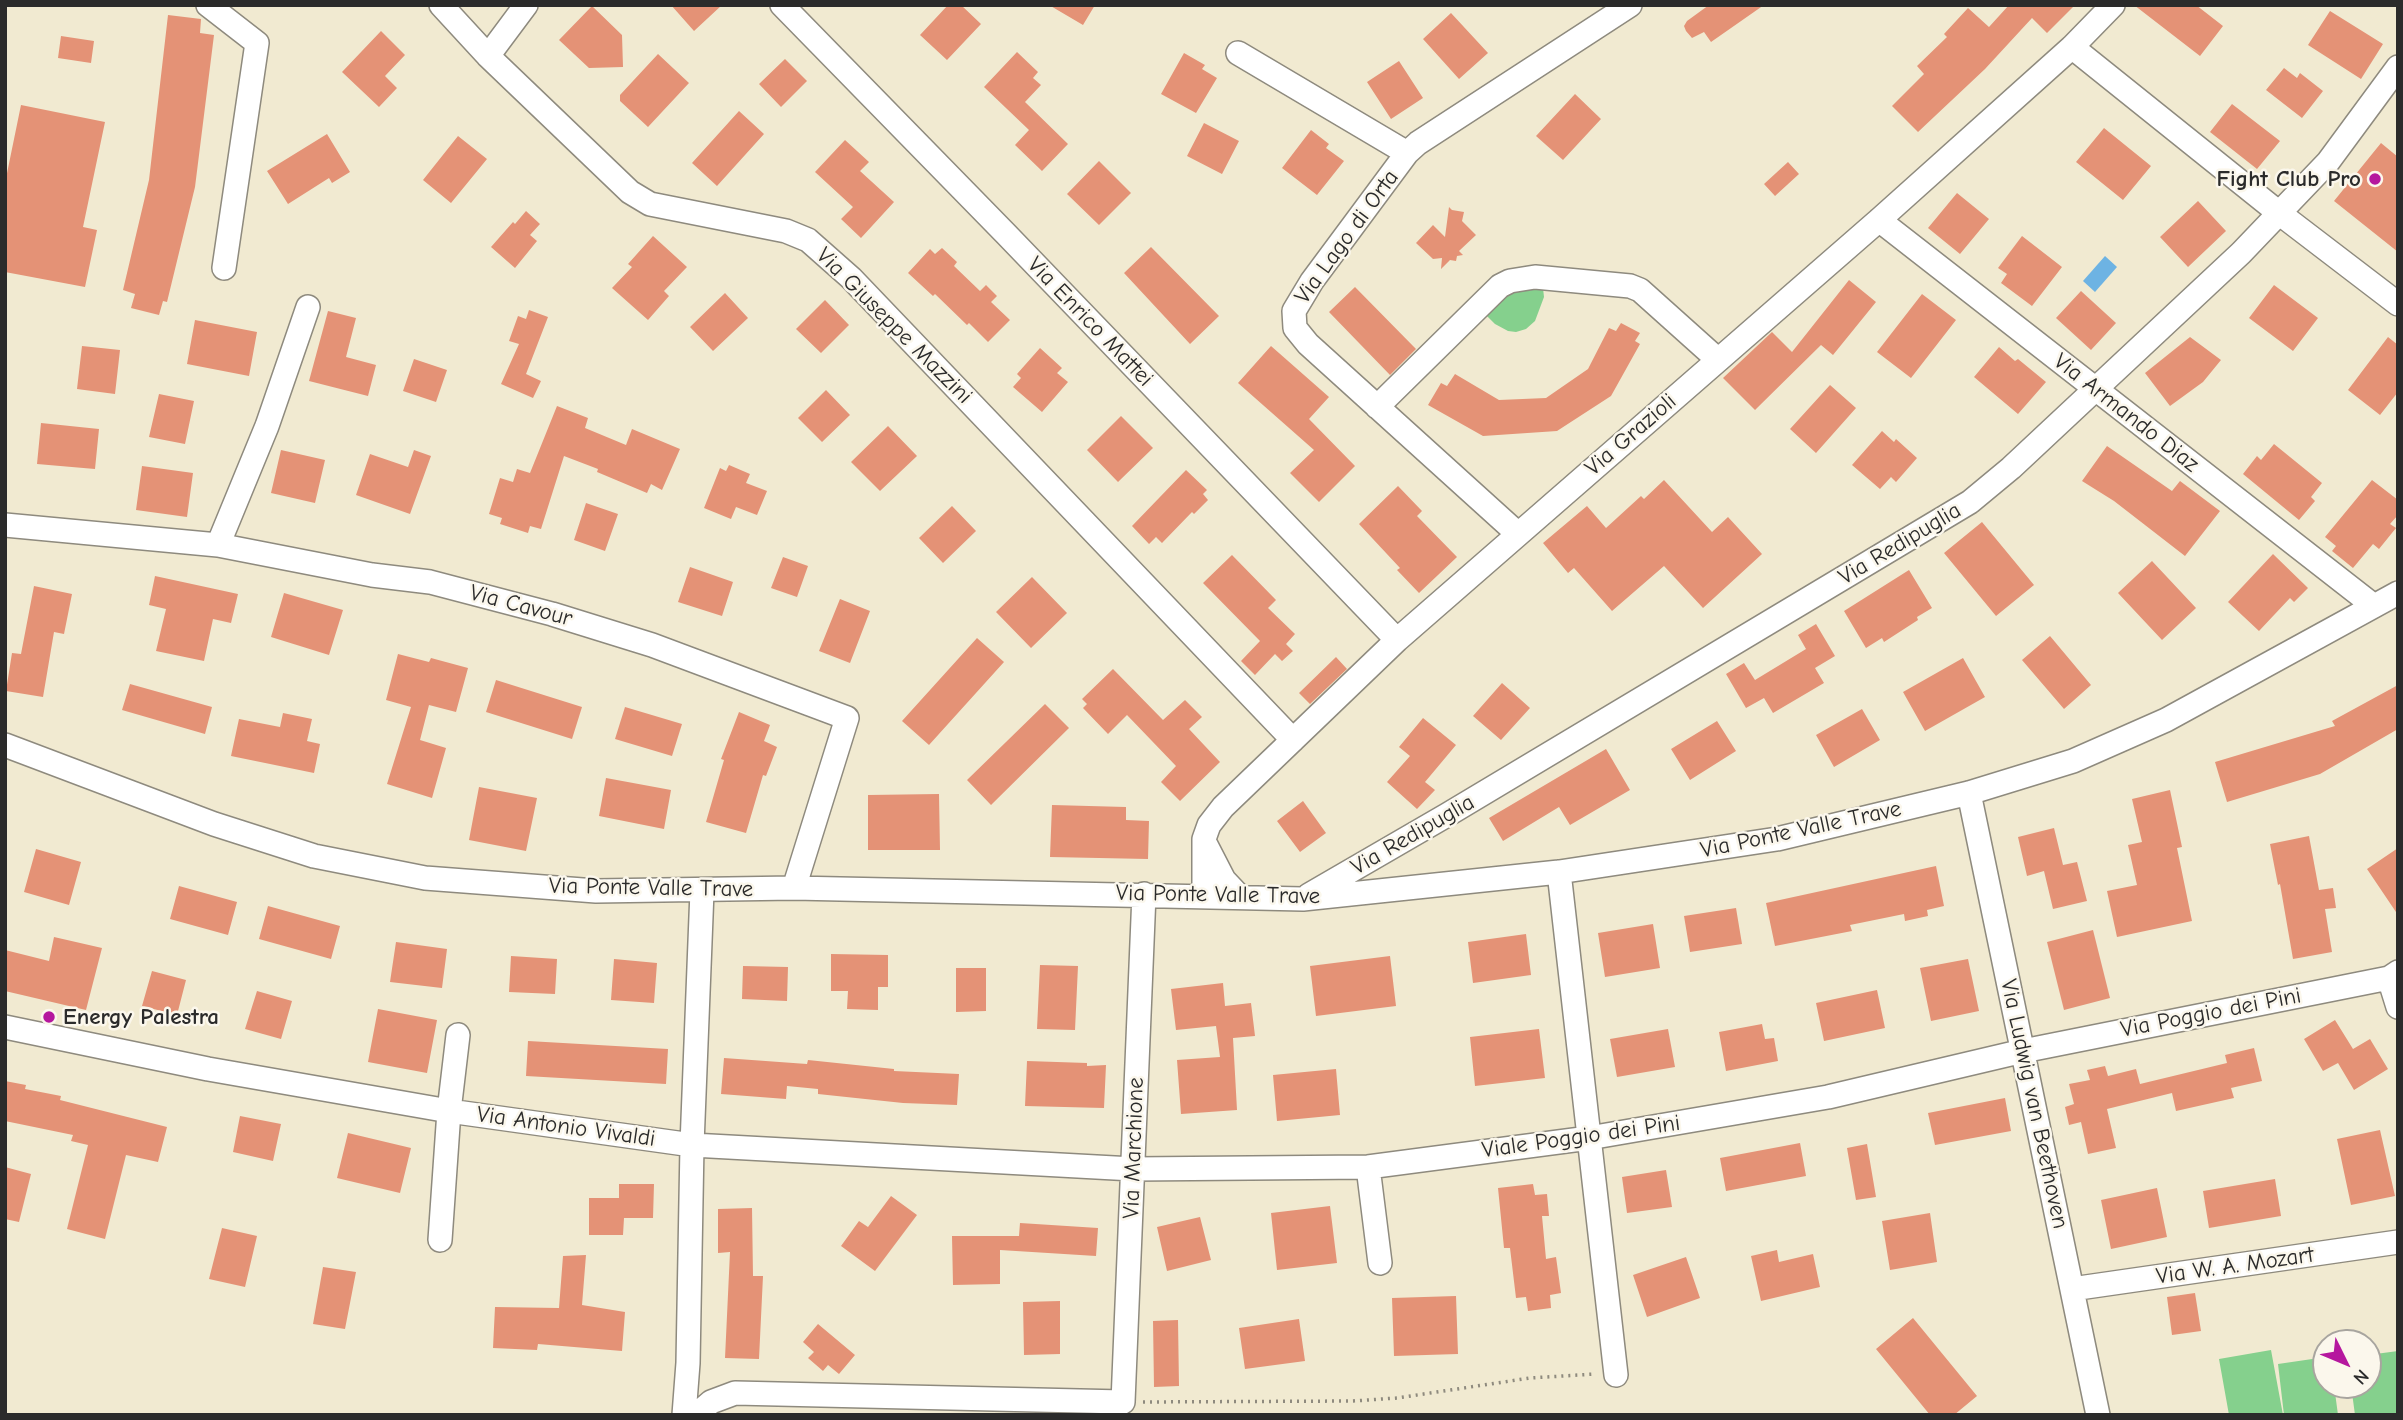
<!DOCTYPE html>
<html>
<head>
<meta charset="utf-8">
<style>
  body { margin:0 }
  #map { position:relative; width:2403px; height:1420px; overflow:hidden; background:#f1ead1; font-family:"Comic Neue",sans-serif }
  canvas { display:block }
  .frame { position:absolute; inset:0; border:7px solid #2b2b2b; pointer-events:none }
  .north { position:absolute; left:2312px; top:1329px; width:70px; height:70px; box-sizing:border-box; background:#fbf7ec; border:2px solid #a8a59f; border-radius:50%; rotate:133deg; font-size:19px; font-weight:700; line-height:28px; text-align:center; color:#2b2b2b }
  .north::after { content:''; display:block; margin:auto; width:24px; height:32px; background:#b5179e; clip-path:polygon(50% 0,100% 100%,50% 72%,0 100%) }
</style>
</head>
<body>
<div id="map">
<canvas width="2403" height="1420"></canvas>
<div class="frame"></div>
<div class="north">N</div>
</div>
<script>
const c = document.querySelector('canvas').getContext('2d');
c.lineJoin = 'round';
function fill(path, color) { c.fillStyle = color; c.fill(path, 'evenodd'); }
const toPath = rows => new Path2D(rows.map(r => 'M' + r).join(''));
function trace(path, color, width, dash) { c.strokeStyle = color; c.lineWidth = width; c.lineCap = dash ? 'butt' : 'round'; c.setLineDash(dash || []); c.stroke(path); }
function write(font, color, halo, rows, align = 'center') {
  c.font = font + ' "Comic Neue",sans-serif'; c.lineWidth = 5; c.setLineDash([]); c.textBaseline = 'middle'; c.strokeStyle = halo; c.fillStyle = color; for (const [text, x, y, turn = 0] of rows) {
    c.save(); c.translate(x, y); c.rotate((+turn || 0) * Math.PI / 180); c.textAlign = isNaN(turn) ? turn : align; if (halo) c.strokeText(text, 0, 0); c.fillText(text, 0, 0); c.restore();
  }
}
fill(toPath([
  [1516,286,1543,288,1544,297,1535,321,1526,329,1516,332,1508,331,1495,324,1483,312],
  [2271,1350,2283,1415,2229,1415,2219,1359],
  [2398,1351,2398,1415,2355,1415,2351,1385,2368,1385,2368,1355],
  [2326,1357,2326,1385,2334,1385,2338,1415,2284,1415,2278,1364]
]), '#85d08d');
fill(toPath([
  [2105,256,2117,267,2095,292,2083,281]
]), '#6db3e3');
fill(toPath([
  [671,5,722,5,694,31],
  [948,5,961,5,981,24,947,60,920,35],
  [1049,5,1095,5,1083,25],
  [1709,5,1764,5,1711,42,1704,32,1692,38,1686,31,1684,26,1687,21],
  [2009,5,2075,5,2047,33,2032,18,1985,69,1918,132,1892,106,1924,74,1917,66,1947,37,1944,34,1968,8,1989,27],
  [2134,5,2196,5,2223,26,2200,56],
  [592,6,622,35,623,67,589,68,559,40],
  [2330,11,2383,44,2361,79,2308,45],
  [1451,13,1488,53,1459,79,1423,39],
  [168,15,201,19,200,33,214,35,195,187,167,302,163,301,159,315,131,308,135,294,123,290,149,180],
  [381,31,405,55,385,76,397,88,379,107,342,72],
  [61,36,94,41,91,63,58,58],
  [1017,52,1038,72,1033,78,1041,85,1025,102,1068,144,1042,171,1015,145,1029,130,984,87],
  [1184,53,1205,65,1202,69,1217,78,1196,113,1161,94],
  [658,54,689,83,648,127,620,101,620,95],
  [785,59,807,81,781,107,759,84],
  [1399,61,1423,98,1391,119,1367,82],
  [2284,68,2297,78,2300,73,2323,91,2302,118,2266,90],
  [1575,94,1601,119,1563,160,1536,136],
  [2232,104,2280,141,2257,169,2210,132],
  [21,105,105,122,83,227,97,230,85,287,5,272,5,183],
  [739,111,764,134,717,186,692,163],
  [1204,123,1239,141,1222,174,1187,156],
  [2104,128,2151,166,2123,200,2076,162],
  [1311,130,1329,144,1326,148,1344,161,1317,195,1282,168],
  [327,134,350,172,332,183,329,178,288,204,267,171],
  [458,136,487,159,451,203,423,180],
  [845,140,869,162,860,171,894,202,861,238,841,219,853,207,815,172],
  [2381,143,2398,157,2398,252,2334,201],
  [1099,161,1131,193,1099,225,1067,194],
  [1788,162,1799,174,1775,196,1764,184],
  [1957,193,1989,219,1960,254,1928,228],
  [2198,201,2226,231,2188,267,2160,237],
  [1449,207,1452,210,1464,212,1462,221,1476,235,1459,251,1463,255,1457,256,1456,261,1450,260,1441,269,1442,258,1433,259,1416,243,1433,225,1445,237],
  [526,211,540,224,530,235,537,241,515,268,491,247,513,222,515,224],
  [653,236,687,267,664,291,669,296,648,320,612,288,632,267,628,264],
  [2022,236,2062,267,2032,306,2001,283,2007,274,1998,268],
  [1151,247,1219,316,1190,344,1124,273],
  [942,248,957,262,954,266,980,291,986,285,997,296,991,302,1010,320,988,342,969,323,967,325,935,294,933,296,908,273,930,249,935,254],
  [1849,280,1876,302,1833,355,1821,345,1755,410,1723,378,1772,332,1792,352],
  [2274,285,2318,318,2293,351,2249,318],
  [1355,287,1416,349,1390,375,1329,312],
  [2081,291,2116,323,2091,350,2056,318],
  [725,293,748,318,713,351,690,327],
  [1922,294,1956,320,1911,378,1877,352],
  [825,300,849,325,821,353,796,329],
  [529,310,548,317,526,374,541,381,533,398,501,384,519,344,509,341,518,316,526,319],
  [328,311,356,318,346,357,376,365,368,396,309,381],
  [195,320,257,332,249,376,187,364],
  [1621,323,1640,333,1635,341,1640,344,1611,396,1557,431,1483,436,1428,405,1441,383,1447,386,1455,374,1499,400,1546,398,1588,369,1609,328,1616,331],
  [2190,337,2221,360,2203,382,2170,406,2145,373],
  [2388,337,2398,345,2398,392,2380,415,2348,390],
  [82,346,120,350,115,394,77,389],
  [1271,346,1329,397,1309,419,1355,466,1319,502,1290,473,1314,450,1238,383],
  [1999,347,2015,361,2018,359,2046,382,2018,414,1974,377],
  [1040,348,1062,368,1057,373,1068,382,1042,412,1013,387,1021,378,1017,374],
  [414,359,447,370,436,402,403,391],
  [1830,385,1856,408,1816,453,1790,429],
  [826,390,850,415,822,442,798,418],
  [159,394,194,401,185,444,149,437],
  [557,406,588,418,585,428,626,445,632,429,680,449,662,490,651,484,647,493,597,472,598,469,564,456,541,529,530,526,528,533,500,524,502,518,489,514,500,478,513,482,517,469,530,473],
  [1121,416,1153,448,1118,482,1087,450],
  [41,423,99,429,95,469,37,464],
  [888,426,917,456,880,491,851,462],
  [1882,431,1894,442,1896,439,1917,458,1896,482,1891,477,1880,489,1852,465],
  [2274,444,2322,483,2311,497,2315,501,2299,520,2243,474,2257,456,2261,460],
  [2107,446,2172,491,2180,481,2220,511,2185,556,2114,501,2082,481],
  [281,450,325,460,315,503,271,493],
  [414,450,431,456,410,514,356,495,370,454,408,467],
  [729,465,750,474,746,483,767,491,757,515,736,507,731,519,704,508,720,468,726,471],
  [142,466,193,473,187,517,136,510],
  [1186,470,1207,490,1203,494,1208,500,1194,514,1192,512,1162,543,1156,537,1149,544,1132,526],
  [1664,480,1712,532,1728,517,1762,554,1703,608,1664,566,1612,611,1574,568,1568,573,1543,543,1587,506,1606,528,1641,496,1644,499],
  [2372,480,2398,500,2398,515,2390,524,2396,528,2379,549,2373,544,2353,568,2332,551,2336,546,2325,537],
  [1398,486,1422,511,1417,516,1457,557,1419,593,1397,570,1400,568,1359,524],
  [586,503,618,514,605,551,574,540],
  [952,506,976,531,943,563,919,538],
  [1982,522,2034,585,1996,616,1944,553],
  [2273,554,2308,588,2294,602,2290,598,2259,631,2228,602],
  [1232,555,1276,600,1268,608,1295,634,1286,644,1293,651,1282,661,1275,654,1255,675,1241,661,1260,641,1203,583],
  [783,557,808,566,797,597,771,588],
  [2152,561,2196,608,2162,640,2118,593],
  [690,567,733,582,722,616,678,602],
  [1909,570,1932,608,1917,617,1918,620,1884,642,1882,638,1866,648,1844,611],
  [155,576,238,594,231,623,213,619,204,661,156,651,166,609,149,605],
  [1032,577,1067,613,1031,648,996,612],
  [34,586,72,594,64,634,54,632,43,697,6,691,12,653,21,654],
  [284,593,343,610,329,655,271,637],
  [840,599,870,611,850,663,819,651],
  [1816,624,1835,656,1815,668,1824,683,1773,713,1764,698,1746,708,1726,674,1744,663,1755,680,1806,649,1798,635],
  [2050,636,2091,685,2064,709,2022,660],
  [977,638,1004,662,929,745,902,721],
  [398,654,429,662,431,658,468,668,456,712,429,705,420,740,446,748,432,798,387,784,411,707,386,700],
  [1336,657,1347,669,1310,704,1299,693],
  [1963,658,1985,697,1925,731,1903,692],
  [1113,669,1163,720,1185,700,1202,717,1189,729,1220,762,1180,801,1161,782,1176,766,1127,715,1108,734,1083,708,1087,704,1082,699],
  [496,680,582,707,572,739,486,712],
  [1502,683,1530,708,1501,740,1473,716],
  [130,684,212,707,205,734,122,710],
  [2398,685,2398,729,2320,774,2227,802,2215,762,2335,726,2332,721],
  [1045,704,1069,728,991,805,967,780],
  [625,707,682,724,672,756,615,739],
  [1862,709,1880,740,1834,767,1816,735],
  [739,712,770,725,764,741,777,747,766,776,763,775,746,833,706,822,724,760,721,759],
  [283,713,312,719,307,741,320,744,314,773,231,756,239,719,280,727],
  [1423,718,1456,745,1425,782,1435,790,1417,809,1387,782,1410,756,1399,747],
  [1717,721,1736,751,1690,780,1671,749],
  [1606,749,1630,790,1570,825,1559,807,1503,841,1489,818],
  [606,778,671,790,664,829,599,816],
  [479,787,537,798,526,851,469,840],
  [2170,790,2182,847,2177,848,2192,921,2117,937,2107,891,2137,885,2128,845,2142,842,2132,799],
  [939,794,940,850,868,850,868,795],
  [1303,801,1326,833,1300,852,1277,821],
  [1052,805,1126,807,1126,820,1149,821,1148,859,1050,857],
  [2054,828,2063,865,2077,862,2087,901,2053,909,2044,871,2027,876,2018,837],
  [2309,836,2319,890,2333,888,2336,908,2325,909,2332,952,2293,959,2280,884,2278,885,2270,844],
  [2398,848,2398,915,2367,869],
  [36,849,81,862,69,905,24,892],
  [1936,866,1944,906,1927,910,1928,916,1905,921,1904,914,1850,925,1852,931,1775,946,1766,903],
  [179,886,237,902,228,935,170,919],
  [268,906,340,926,331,959,259,939],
  [1736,908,1742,944,1690,952,1684,916],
  [1653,924,1660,968,1605,977,1598,933],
  [2093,930,2110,998,2064,1010,2047,942],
  [1526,934,1531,975,1473,983,1468,942],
  [54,937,102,948,86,1010,5,991,5,950,49,961],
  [396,942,447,949,442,988,390,982],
  [831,954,888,955,888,987,878,987,878,1010,847,1009,848,991,831,991],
  [511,956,557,959,555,994,509,992],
  [1390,956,1396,1006,1316,1016,1310,966],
  [614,959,657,963,654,1003,611,1000],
  [1968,959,1979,1011,1931,1021,1920,968],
  [1040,965,1078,966,1075,1030,1037,1029],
  [743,966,788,967,787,1001,742,999],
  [956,968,986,968,986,1011,956,1012],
  [152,971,186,980,177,1015,142,1006],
  [1223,983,1225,1006,1251,1003,1255,1036,1233,1038,1237,1110,1181,1114,1177,1060,1220,1057,1216,1026,1176,1030,1171,989],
  [1877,990,1885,1028,1824,1041,1816,1003],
  [257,991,292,1001,281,1039,245,1029],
  [378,1009,437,1020,427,1073,368,1062],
  [2335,1020,2353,1049,2370,1039,2388,1069,2354,1090,2338,1063,2323,1071,2304,1039],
  [1762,1024,1765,1039,1774,1038,1778,1061,1726,1071,1719,1032],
  [1539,1029,1545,1078,1475,1086,1470,1037],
  [1668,1029,1675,1067,1617,1077,1610,1039],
  [528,1041,668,1049,666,1084,526,1076],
  [2254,1048,2262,1081,2231,1088,2234,1098,2176,1111,2172,1093,2107,1109,2116,1148,2088,1154,2081,1122,2069,1125,2065,1107,2074,1104,2069,1084,2090,1080,2087,1070,2105,1066,2108,1076,2136,1069,2140,1084,2227,1063,2225,1055],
  [724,1058,807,1064,808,1060,894,1069,894,1071,959,1074,957,1105,903,1103,818,1094,818,1089,787,1086,786,1099,721,1094],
  [1027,1061,1087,1063,1087,1066,1106,1065,1104,1108,1025,1106],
  [1336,1069,1340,1115,1277,1121,1273,1075],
  [5,1081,26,1085,25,1089,61,1096,60,1100,167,1127,158,1162,126,1155,105,1239,67,1229,88,1145,71,1141,73,1135,5,1121],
  [2005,1098,2011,1131,1935,1145,1928,1113],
  [240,1116,281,1124,273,1161,233,1152],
  [2380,1130,2395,1196,2351,1205,2337,1139],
  [348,1133,411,1148,400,1193,337,1178],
  [1800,1143,1806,1176,1726,1191,1720,1158],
  [1867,1144,1876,1197,1856,1200,1847,1148],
  [5,1167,31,1174,19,1222,5,1219],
  [1666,1170,1672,1207,1627,1213,1622,1177],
  [2275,1179,2281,1216,2209,1228,2203,1191],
  [619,1184,654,1184,653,1218,624,1218,623,1235,589,1235,589,1198,619,1198],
  [1533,1184,1535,1195,1547,1194,1549,1216,1542,1216,1546,1259,1556,1257,1561,1293,1550,1295,1551,1308,1528,1311,1526,1297,1516,1298,1510,1248,1504,1248,1498,1188],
  [2157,1188,2167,1237,2111,1249,2101,1200],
  [891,1196,917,1215,875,1271,841,1246,859,1221,868,1227],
  [1330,1206,1337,1263,1277,1270,1271,1213],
  [752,1208,753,1276,763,1276,759,1359,725,1358,730,1252,718,1253,718,1209],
  [1930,1213,1937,1262,1890,1270,1882,1221],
  [1200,1217,1211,1260,1167,1271,1157,1227],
  [1020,1223,1098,1228,1096,1256,1000,1250,1000,1284,953,1285,952,1236,1019,1236],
  [222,1228,257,1236,245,1287,209,1279],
  [1777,1250,1779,1262,1813,1254,1820,1287,1761,1301,1751,1256],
  [586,1255,582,1305,625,1312,622,1351,538,1344,537,1350,493,1348,495,1307,559,1308,563,1256],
  [1686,1257,1700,1298,1647,1317,1633,1275],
  [323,1267,356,1272,345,1329,313,1324],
  [2195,1293,2201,1331,2172,1335,2167,1297],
  [1456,1296,1458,1354,1394,1356,1392,1298],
  [1060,1301,1060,1354,1024,1355,1023,1302],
  [1913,1318,1977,1396,1954,1415,1930,1415,1876,1349],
  [1299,1319,1305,1361,1245,1369,1239,1328],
  [1178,1320,1179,1386,1154,1387,1153,1321],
  [818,1324,855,1355,839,1374,828,1365,823,1371,808,1358,814,1352,803,1342]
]), '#e49276');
const minor = toPath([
  [208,5,257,43,224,268],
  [441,5,488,56,630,192,650,204,786,231,808,240,851,278,1293,740],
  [782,5,1006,234,1397,640],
  [2072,47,2279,213,2398,304],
  [1238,53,1407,153],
  [488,56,526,5],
  [1879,220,2374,606],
  [1377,407,1500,286,1510,281,1535,277,1630,286,1640,290,1717,359],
  [5,525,218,545,372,575,430,582,552,614,652,645,847,718,794,888],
  [1518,534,1308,344,1295,328,1294,311,1312,281,1407,153,1418,143,1630,5],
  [218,545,267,426,308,307],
  [5,745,214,824,314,856,425,878,596,891,794,888,1303,899,1559,872,1777,839,1969,793,2073,761,2166,720,2398,593],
  [1969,793,2098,1415],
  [1206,845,1224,880,1240,897],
  [1559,872,1616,1375],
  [1204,895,1204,839,1209,825,1223,807,1397,640,1879,220,2072,47,2113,5],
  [1309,895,1447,815,1970,502,2011,468,2241,253,2328,162,2398,67],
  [2389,978,2398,1007],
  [5,1027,208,1069,449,1111,692,1145,1133,1169,1368,1167,1589,1138,1828,1097,2023,1051,2389,978,2398,972],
  [1368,1167,1380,1263],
  [440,1240,449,1111,458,1035],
  [2072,1289,2398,1242],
  [684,1415,688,1363,692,1145,702,891],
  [696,1415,711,1402,735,1393,1123,1402,1144,894]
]);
trace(minor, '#8e8a7e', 26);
trace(toPath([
  [1143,1402,1353,1401,1397,1398,1530,1378,1595,1374]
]), '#8e8a7e', 3.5, [2, 5]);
trace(minor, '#fff', 23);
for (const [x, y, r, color] of [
  [2375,179,7,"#b5179e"],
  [49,1017,7,"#b5179e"]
]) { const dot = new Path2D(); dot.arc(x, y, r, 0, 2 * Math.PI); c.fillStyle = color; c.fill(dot); trace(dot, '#fbf7ec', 2.5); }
write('bold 23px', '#2b2b2b', '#fbf7ec', [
  ["Fight Club Pro",2361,179],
  ["Energy Palestra",63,1017,"left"]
], 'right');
write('23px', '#2b2b2b', '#fbf7ec', [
  ["Via Lago di Orta",1347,237,-54],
  ["Via Enrico Mattei",1090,322,46],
  ["Via Giuseppe Mazzini",894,326,45],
  ["Via Armando Diaz",2126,413,38],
  ["Via Grazioli",1631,435,-41],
  ["Via Redipuglia",1900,544,-31],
  ["Via Cavour",521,606,15],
  ["Via Ponte Valle Trave",1801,830,-12],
  ["Via Redipuglia",1413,835,-30],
  ["Via Ponte Valle Trave",651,888,1],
  ["Via Ponte Valle Trave",1218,895,1],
  ["Via Poggio dei Pini",2211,1013,-11],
  ["Via Ludwig van Beethoven",2034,1104,78],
  ["Via Antonio Vivaldi",566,1127,8],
  ["Viale Poggio dei Pini",1581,1137,-8],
  ["Via Marchione",1134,1148,-88],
  ["Via W. A. Mozart",2235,1266,-8]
]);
</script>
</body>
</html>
